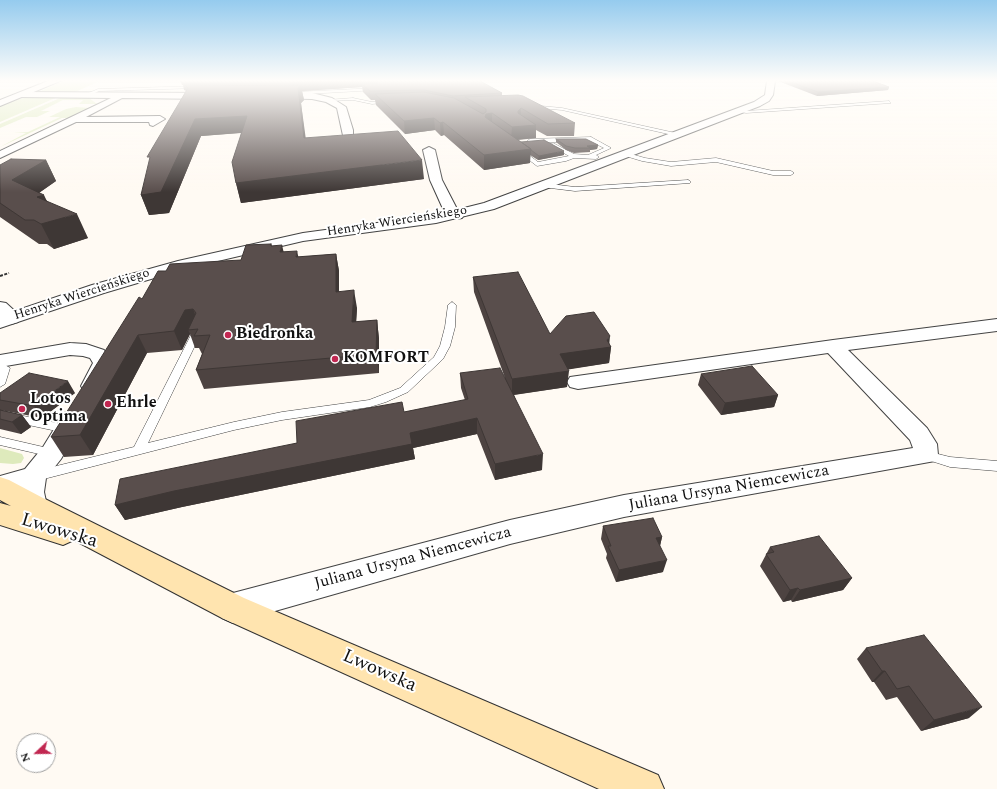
<!DOCTYPE html>
<html>
<head>
<meta charset="utf-8">
<style>
  body { margin:0 }
  #map { position:relative; width:997px; height:789px; overflow:hidden; background:#fffaf3; font-family:Spectral,serif }
  canvas { display:block }
  .north { position:absolute; left:16px; top:733px; width:40px; height:40px; box-sizing:border-box; background:#fff; border:1px solid #9f9f9f; border-radius:50%; rotate:248deg; font-size:11px; font-weight:700; line-height:16px; text-align:center; color:#101010 }
  .north::after { content:''; display:block; margin:auto; width:14px; height:18px; background:#c12751; clip-path:polygon(50% 0,100% 100%,50% 72%,0 100%) }
</style>
</head>
<body>
<div id="map">
<canvas width="997" height="789"></canvas>
<div class="north">N</div>
</div>
<script>
const c = document.querySelector('canvas').getContext('2d');
c.lineJoin = 'round';
function fill(path, color) { c.fillStyle = color; c.fill(path, 'evenodd'); }
const toPath = rows => new Path2D(rows.map(r => 'M' + r).join(''));
function trace(path, color, width, dash) { c.strokeStyle = color; c.lineWidth = width; c.lineCap = dash ? 'butt' : 'round'; c.setLineDash(dash || []); c.stroke(path); }
function write(font, color, halo, rows, align = 'center') {
  c.font = font + ' Spectral,serif'; c.lineWidth = 4; c.setLineDash([]); c.textBaseline = 'middle'; c.strokeStyle = halo; c.fillStyle = color; for (const [text, x, y, turn = 0] of rows) {
    c.save(); c.translate(x, y); c.rotate((+turn || 0) * Math.PI / 180); c.textAlign = isNaN(turn) ? turn : align; if (halo) c.strokeText(text, 0, 0); c.fillText(text, 0, 0); c.restore();
  }
}
fill(toPath([
  [63,81,100,81,73,93,36,93],
  [35,96,60,96,0,122,0,106,18,99],
  [88,97,97,104,79,104,83,100,63,100,41,111,50,111,37,117,26,117,0,128,0,124,60,98],
  [76,107,90,108,71,118,62,118,0,147,26,133,14,133,28,132,60,117,49,117,66,109],
  [0,448,22,454,24,458,21,463,13,464,0,463]
]), '#deeabc');
const service = toPath([
  [198,86,199,88,99,91,88,96,84,95,98,89,198,86],
  [377,88,378,90,288,95,286,94,294,92,377,88],
  [353,98,372,102,390,101,392,102,372,104,353,100,329,101,327,100,353,98],
  [889,101,891,103,746,113,737,111,739,110,746,111,889,101],
  [530,105,562,108,680,134,677,136,562,110,528,107,530,105],
  [591,137,611,148,596,155,599,157,596,159,574,158,566,161,537,166,516,150,521,149,538,162,569,156,551,146,550,145,553,143,574,154,588,155,604,148,590,141,530,143,527,141,530,139,591,137],
  [624,152,645,158,671,162,716,158,773,171,791,171,794,173,791,175,773,175,716,162,671,166,642,161,622,155,622,153,624,152],
  [688,180,690,181,690,183,575,191,542,187,539,185,542,183,575,187,688,180],
  [452,302,456,305,455,327,450,346,443,359,408,392,386,402,370,407,282,420,234,430,36,481,31,479,30,476,31,473,36,471,134,447,194,329,200,329,202,331,148,443,234,422,282,412,369,400,400,388,434,357,440,346,445,327,448,305,452,302],
  [0,362,10,368,5,384,0,387,0,362],
  [0,411,66,425,70,426,72,429,70,432,66,433,0,419,0,411],
  [0,437,52,449,56,450,58,453,56,456,52,457,0,445,0,437],
  [926,451,950,457,997,461,997,471,950,467,922,458,920,455,922,452,926,451]
]);
const minor = toPath([
  [21,92,212,93,216,96,212,99,122,98,86,117,160,116,165,119,153,126,150,125,149,122,76,122,0,158,0,151,111,98,18,97,17,95,21,92],
  [272,93,312,93,332,98,346,107,353,130,353,138,348,141,344,140,337,108,326,102,312,99,269,98,268,96,269,94,272,93],
  [429,147,435,150,442,180,457,209,464,215,462,218,457,219,452,218,444,211,430,180,423,150,429,147],
  [0,302,6,303,18,314,20,318,18,322,11,324,4,322,0,317,0,302],
  [997,319,997,331,848,350,927,428,937,444,938,455,935,461,624,517,510,544,233,623,222,618,217,608,222,598,233,593,510,520,624,495,913,448,910,440,828,353,578,389,570,387,567,382,570,377,833,340,997,319],
  [70,343,86,344,104,350,113,363,109,376,100,391,92,393,84,391,81,386,93,363,90,358,83,356,70,355,0,367,0,355,70,343],
  [72,411,80,413,84,419,61,459,46,478,44,492,47,506,43,514,33,517,23,514,19,506,18,490,0,496,0,476,25,469,43,447,64,413,72,411]
]);
const tertiary = toPath([
  [48,81,60,81,0,106,0,100,48,81],
  [767,81,775,81,773,95,769,101,760,106,494,209,436,223,303,241,188,268,104,293,0,328,0,316,92,285,178,261,303,233,436,215,484,203,754,102,765,95,767,81]
]);
const secondary = toPath([
  [0,477,9,480,43,498,244,598,658,775,664,789,599,789,222,618,74,540,63,545,0,525,0,503,11,506,0,500,0,477]
]);
trace(service, '#434343', 1);
trace(minor, '#434343', 2);
trace(tertiary, '#434343', 2);
trace(secondary, '#323232', 2);
trace(toPath([
  [0,276,9,273]
]), '#323232', 2, [3, 1.5]);
fill(service, '#fff');
fill(minor, '#fff');
fill(tertiary, '#fff');
fill(secondary, '#ffe4af');
fill(toPath([
  [180,81,480,81,502,93,502,96,575,123,574,136,547,136,536,130,536,138,518,140,521,142,564,155,538,160,530,155,530,163,484,170,444,135,441,136,435,130,405,134,376,105,375,100,371,100,363,92,362,87,302,91,304,100,301,103,305,138,424,179,241,203,236,183,241,133,201,136,169,213,149,215,141,195,186,91,184,90,183,85,182,85],
  [778,81,873,81,889,87,888,90,817,96],
  [556,139,598,145,597,149,590,150,590,152,574,153,566,150,556,142],
  [46,160,56,181,39,193,47,201,88,238,54,249,47,244,39,244,0,217,0,165],
  [271,244,272,246,284,252,299,257,336,254,339,271,339,291,357,308,356,322,377,320,379,339,379,373,204,389,196,370,202,354,199,348,195,348,190,334,182,350,147,353,93,455,64,457,51,437,142,299,166,271,241,260],
  [473,277,550,334,609,344,611,347,609,363,568,369,567,387,514,395,542,470,495,480,477,434,413,448,415,459,182,507,125,520,115,505,297,443,404,412,465,400,461,388,460,373,505,378,474,292],
  [701,374,778,395,774,407,721,415,698,385],
  [0,393,75,393,42,418,0,410],
  [0,410,22,415,31,427,21,434,0,429],
  [603,526,662,537,660,546,663,572,616,582,606,558,607,554,601,539],
  [770,547,852,578,843,590,792,602,791,600,783,602,760,566],
  [866,648,969,718,921,731,897,697,886,700,874,682,872,682,857,659]
]), '#4d4341');
fill(toPath([
  [320,81,376,81,377,86,362,84,362,87,302,91,304,100,301,103,308,155,289,83],
  [889,87,888,90,817,96,818,92],
  [521,108,521,121,518,123,518,111],
  [492,113,492,126,485,117,486,114],
  [247,116,251,132,201,136,169,213,149,215,141,195,195,119],
  [434,118,435,130,405,134,404,121],
  [443,122,444,135,441,136,440,123],
  [536,125,536,138,511,140,512,127],
  [598,145,597,149,590,150,590,148,587,146],
  [531,149,530,163,484,170,484,155],
  [564,151,564,155,538,160,539,156],
  [46,160,56,181,24,203,12,180],
  [422,160,424,179,241,203,236,183],
  [44,195,55,218,37,197],
  [77,214,88,238,54,249,41,224],
  [282,245,286,262,280,252],
  [297,251,301,268,296,257],
  [336,254,339,271,339,310,336,292],
  [354,290,357,308,355,341,352,322],
  [193,309,200,328,188,330,190,334,182,350,174,331,185,310],
  [377,320,379,339,379,373,376,354],
  [138,335,147,353,93,455,80,435],
  [610,336,609,347,611,347,609,363,559,371,560,354,607,340],
  [569,371,567,387,512,395,512,379],
  [68,381,75,393,42,418,34,406],
  [778,395,774,407,721,415,725,403],
  [22,415,31,427,21,434,12,422],
  [477,418,477,434,413,448,415,459,182,507,125,520,115,505,410,433],
  [543,454,542,470,495,480,495,464],
  [662,537,659,550,656,538],
  [667,560,663,572,616,582,619,570],
  [852,578,843,590,792,602,800,590],
  [798,588,791,600,783,602,790,590],
  [882,671,885,671,874,682,872,682],
  [982,707,969,718,921,731,934,720]
]), '#3e3735');
const building = toPath([
  [182,81,320,81,289,83,182,83,182,81],
  [377,81,480,81,502,93,453,96,424,90,370,91,362,84,378,83,377,81],
  [788,81,873,81,889,87,818,92,788,81],
  [185,85,301,86,298,88,304,138,398,131,422,160,236,183,232,162,247,116,195,119,161,192,141,195,150,157,147,157,188,88,185,85],
  [424,92,454,98,483,114,486,112,486,109,465,97,518,95,523,96,575,123,548,124,521,108,518,111,518,113,536,125,512,127,492,113,486,114,485,117,531,149,484,155,443,122,440,123,434,118,404,121,375,94,424,92],
  [556,139,586,139,598,145,587,146,590,148,575,148,566,146,556,139],
  [544,140,564,151,539,156,531,150,531,149,521,142,544,140],
  [11,159,46,160,12,180,44,195,37,197,77,214,41,224,34,220,25,220,0,203,0,165,11,159],
  [271,244,271,246,282,245,280,252,297,251,296,257,336,254,336,292,354,290,352,322,377,320,376,354,196,370,210,335,194,336,198,329,188,330,196,313,193,309,185,310,174,331,138,335,80,435,51,437,139,297,142,299,158,271,166,271,170,264,241,260,246,245,271,244],
  [518,272,550,334,566,316,594,312,610,336,607,340,611,347,560,354,569,371,512,379,473,277,518,272],
  [752,366,778,395,725,403,701,374,752,366],
  [500,368,543,454,495,464,477,418,410,433,412,444,174,491,115,505,120,479,297,443,296,421,402,402,404,412,468,399,460,373,500,368],
  [29,373,68,381,34,406,0,400,0,393,29,373],
  [0,410,22,415,12,422,0,419,0,410],
  [653,518,662,537,656,538,667,560,619,570,608,546,611,546,603,526,653,518],
  [819,536,852,578,800,590,798,588,790,590,766,554,774,552,770,547,819,536],
  [924,635,982,707,934,720,909,686,897,689,885,671,882,671,866,648,924,635]
]);
fill(building, '#594e4c');
trace(building, '#3e3735', 1);
const sky = c.createLinearGradient(0, 0, 0, 192);
sky.addColorStop(0, '#95cbee');
sky.addColorStop(0.42, '#fffdfa');
sky.addColorStop(1, '#fffdfa00');
c.fillStyle = sky;
c.fillRect(0, 0, 997, 192);
for (const [x, y, r, color] of [
  [228,335,4,"#c12751"],
  [335,359,4,"#c12751"],
  [108,404,4,"#c12751"],
  [22,409,4,"#c12751"]
]) { const dot = new Path2D(); dot.arc(x, y, r, 0, 2 * Math.PI); c.fillStyle = color; c.fill(dot); trace(dot, '#fff', 1.5); }
write('13px', '#101010', '#fff', [
  ["Henryka Wiercieńskiego",397,222,-9],
  ["Henryka Wiercieńskiego",82,295,-18]
]);
write('bold 16px', '#101010', '#fff', [
  ["Biedronka",236,335],
  ["KOMFORT",343,359],
  ["Lotos",30,400],
  ["Optima",30,418],
  ["Ehrle",116,404]
], 'left');
write('16px', '#101010', '#fff', [
  ["Juliana Ursyna Niemcewicza",729,489,-10],
  ["Juliana Ursyna Niemcewicza",413,559,-15]
]);
write('19px', '#101010', '#fff', [
  ["Lwowska",59,532,17],
  ["Lwowska",379,672,24]
]);
</script>
</body>
</html>
